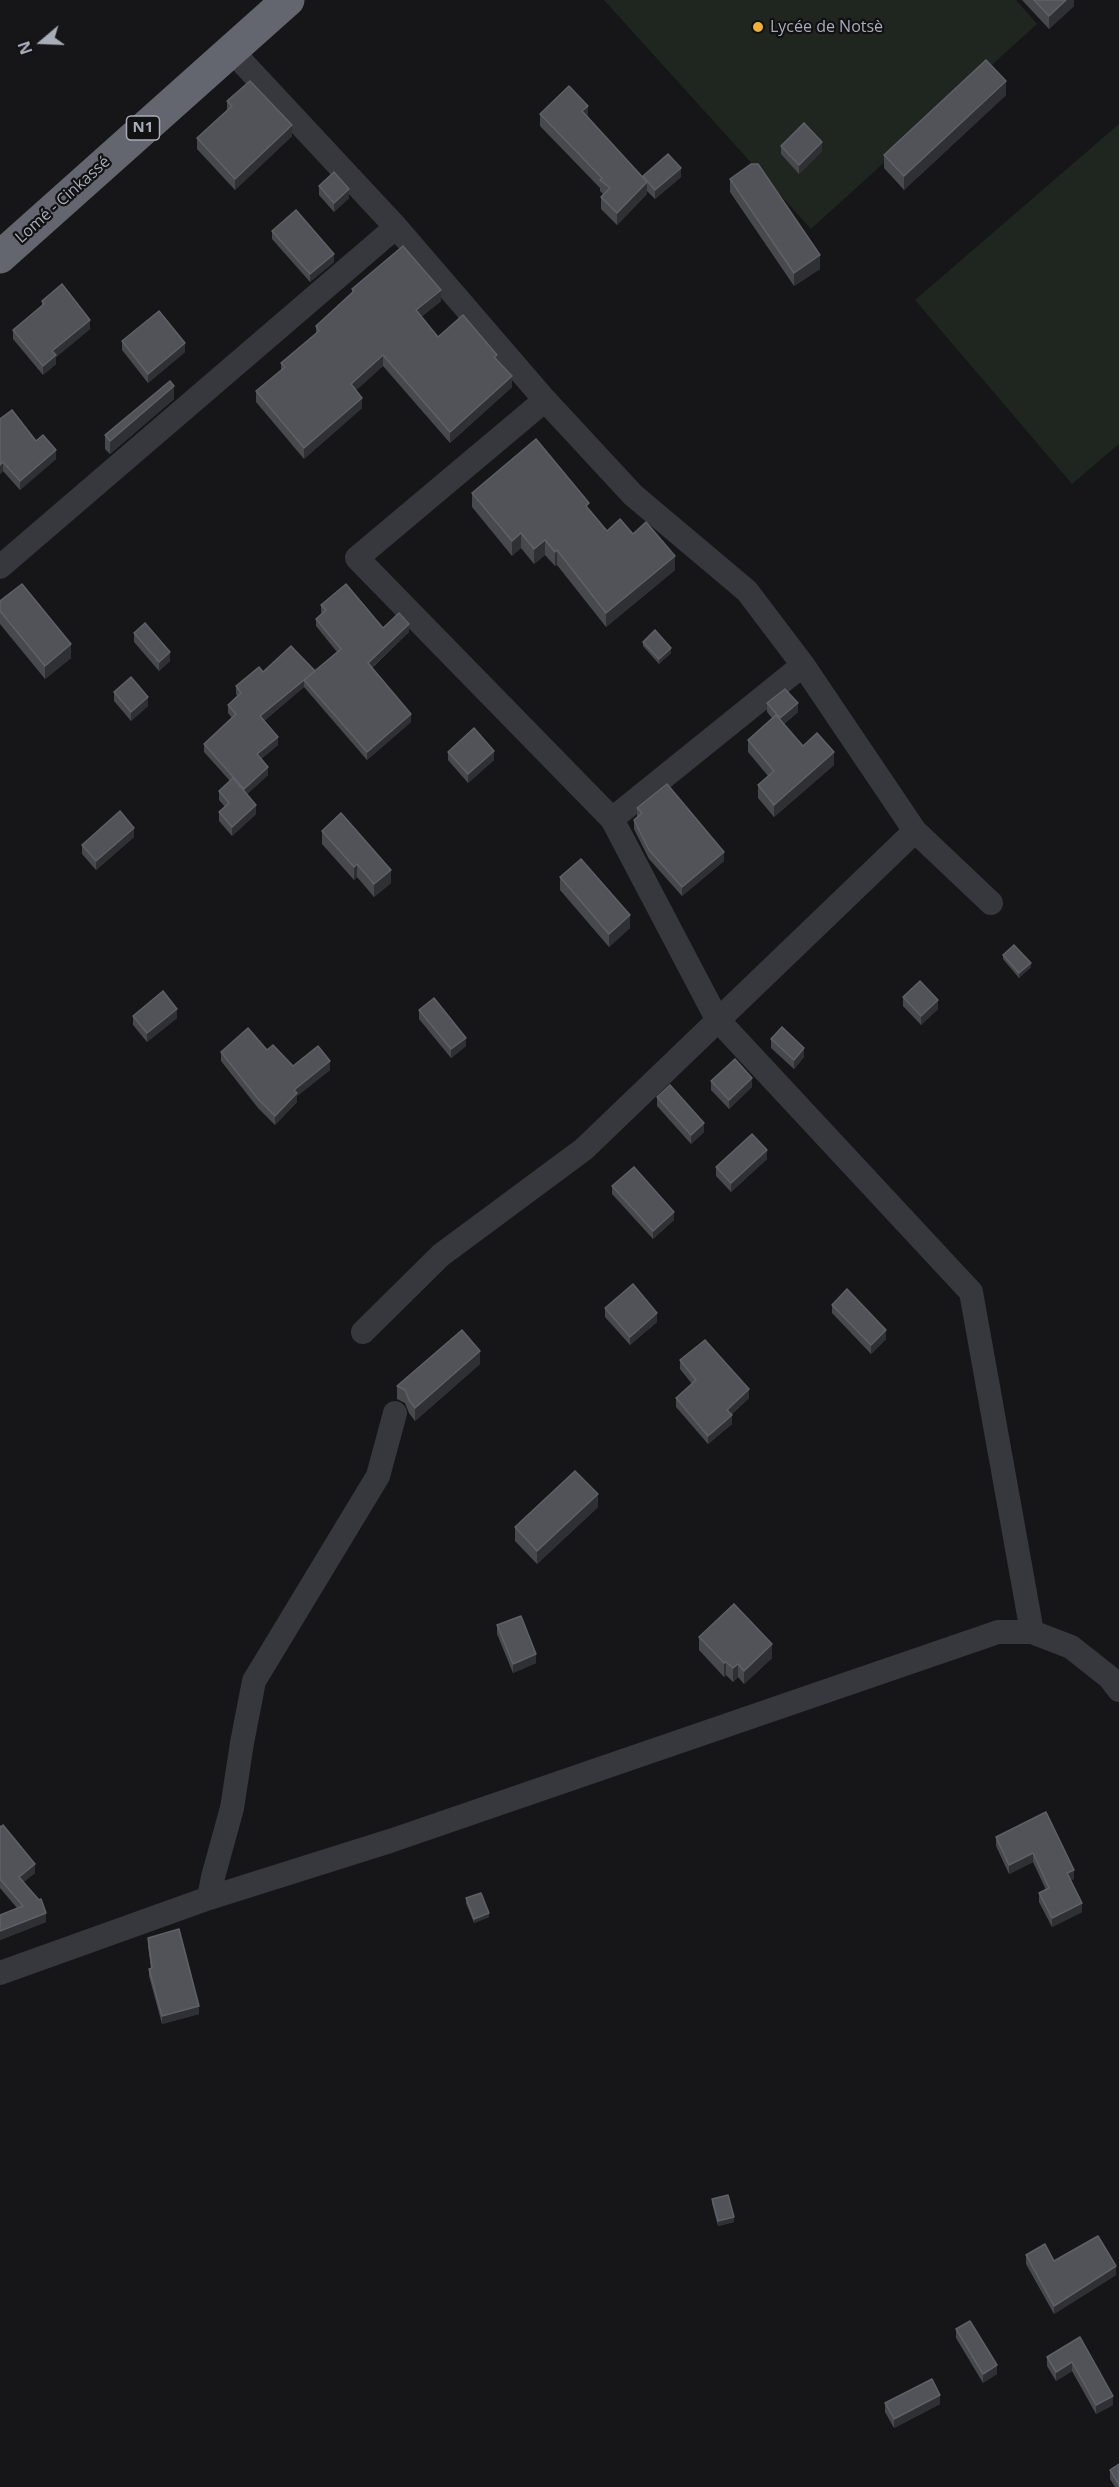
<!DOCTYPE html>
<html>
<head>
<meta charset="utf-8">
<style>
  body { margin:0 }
  #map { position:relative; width:1119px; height:2487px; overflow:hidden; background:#161618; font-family:"Open Sans",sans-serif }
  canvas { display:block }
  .north { position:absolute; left:12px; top:12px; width:60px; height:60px; -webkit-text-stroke:4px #111113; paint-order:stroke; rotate:251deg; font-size:16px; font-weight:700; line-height:24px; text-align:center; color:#a8adb8 }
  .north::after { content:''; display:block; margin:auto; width:21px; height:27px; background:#a8adb8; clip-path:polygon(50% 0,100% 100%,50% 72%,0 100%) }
</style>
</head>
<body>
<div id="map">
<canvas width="1119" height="2487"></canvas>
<div class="north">N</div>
</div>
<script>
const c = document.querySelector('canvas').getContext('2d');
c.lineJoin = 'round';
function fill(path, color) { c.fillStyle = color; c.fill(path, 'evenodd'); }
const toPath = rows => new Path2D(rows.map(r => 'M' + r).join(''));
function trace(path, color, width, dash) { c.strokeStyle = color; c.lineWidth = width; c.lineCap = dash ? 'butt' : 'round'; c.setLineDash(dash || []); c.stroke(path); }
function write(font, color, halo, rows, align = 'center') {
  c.font = font + ' "Open Sans",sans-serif'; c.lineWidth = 4.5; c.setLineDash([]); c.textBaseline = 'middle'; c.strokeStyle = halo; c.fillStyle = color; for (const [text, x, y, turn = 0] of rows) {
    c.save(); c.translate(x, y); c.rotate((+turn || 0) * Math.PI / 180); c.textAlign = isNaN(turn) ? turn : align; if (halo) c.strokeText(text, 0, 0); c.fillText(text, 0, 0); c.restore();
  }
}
fill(toPath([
  [604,0,1016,0,1037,24,811,229],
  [1119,124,1119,444,1072,484,915,300]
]), '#1e261f');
trace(toPath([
  [231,50,396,227,545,400,633,495,747,591,803,665,915,831,991,903],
  [545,400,357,558,612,819,717,1019,971,1292,1032,1632],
  [0,567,396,227],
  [612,819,803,665],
  [363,1332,441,1255,584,1149,915,831],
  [209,1898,213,1877,232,1808,242,1743,254,1681,378,1476,395,1413],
  [0,1973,209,1898,390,1841,998,1632,1032,1632,1071,1647,1109,1677,1119,1690]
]), '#37383d', 24);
trace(toPath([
  [0,257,288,0]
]), '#63666e', 33);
fill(toPath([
  [1022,0,1074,0,1074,6,1049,29],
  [1006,95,904,190,884,168,884,155],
  [227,101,292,136,235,190,197,149,197,138,227,111],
  [540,114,588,117,643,177,681,177,655,199,647,191,647,194,617,225,601,209,601,197,604,195,600,191,600,188,540,126],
  [781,146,822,151,799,174,781,154],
  [730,179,820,269,794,286,730,192],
  [319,186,349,198,334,212,319,195],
  [272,231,334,262,310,282,272,239],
  [352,289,441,301,421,317,438,337,497,361,512,387,450,443,383,366,356,390,362,408,304,459,256,402,256,391,281,370,281,363,316,333,316,326,352,293],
  [42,301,90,329,56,357,56,364,43,375,13,339,13,330,42,307],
  [122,341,185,352,148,383,122,350],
  [174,399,110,454,105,449,105,435],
  [0,419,36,441,56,459,20,490,3,471,0,474],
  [472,493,589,509,607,531,633,534,675,570,606,627,557,565,555,566,545,555,534,564,521,548,512,556,472,507],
  [0,601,71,658,45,679,0,624],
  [321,605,383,628,409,632,372,668,411,722,367,760,304,687,264,721,278,745,261,759,268,775,247,794,256,814,232,836,219,821,219,812,225,807,219,800,219,791,230,781,204,752,204,744,232,718,228,713,228,705,237,696,236,694,236,686,263,672,315,671,337,652,316,626,316,619,322,614,321,612],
  [134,633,170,661,159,671,134,642],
  [643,642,671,653,659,664,643,646],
  [114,692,148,706,131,721,114,701],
  [767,703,798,712,784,724,803,746,834,765,774,817,758,798,758,785,768,776,748,752,748,740,772,718,767,712],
  [448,752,494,760,468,783,448,760],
  [637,808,724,861,682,896,649,859,634,829,634,820,637,817],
  [322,831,391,883,374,897,357,877,354,880,322,844],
  [134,837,96,870,82,854,82,845],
  [560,877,630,928,609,947,560,890],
  [1003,955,1031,967,1019,978,1003,959],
  [903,997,938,1009,921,1025,903,1006],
  [419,1010,466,1046,451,1058,419,1019],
  [133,1016,177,1018,147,1042,133,1025],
  [771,1039,804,1057,794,1069,771,1048],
  [267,1050,293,1066,330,1070,297,1096,297,1102,275,1125,258,1108,221,1061,221,1052],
  [711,1081,752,1087,729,1109,711,1090],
  [657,1097,704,1132,691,1144,657,1106],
  [767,1159,731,1192,716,1176,716,1167],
  [612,1186,674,1220,653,1239,612,1194],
  [832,1305,886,1339,871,1354,832,1313],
  [605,1308,657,1322,630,1345,605,1317],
  [680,1360,749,1398,732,1414,732,1424,708,1444,676,1407,676,1398,692,1384,680,1369],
  [480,1364,415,1421,409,1413,405,1403,397,1399,397,1386],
  [598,1507,537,1564,515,1541,515,1527],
  [497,1625,536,1663,513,1673,497,1634],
  [699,1637,772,1658,744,1684,738,1677,733,1682,726,1675,724,1677,699,1650],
  [1046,1812,1074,1879,1070,1880,1082,1912,1052,1927,1039,1902,1039,1893,1046,1890,1033,1862,1009,1874,996,1846,996,1837],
  [0,1826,35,1873,23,1882,46,1922,0,1940,0,1915,17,1908,0,1888],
  [466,1898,489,1917,474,1923,466,1903],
  [148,1938,199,2014,162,2024,149,1976,149,1969,151,1968,148,1946],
  [712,2199,734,2222,718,2226,712,2203],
  [1026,2255,1054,2261,1116,2275,1054,2314,1026,2264],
  [956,2329,997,2374,983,2383,956,2338],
  [1080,2337,1113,2405,1096,2414,1072,2371,1056,2381,1047,2366,1047,2357],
  [885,2403,940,2404,894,2428,885,2412],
  [1119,2464,1119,2487,1115,2487,1110,2479,1110,2470]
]), '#47494d');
fill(toPath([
  [1066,0,1074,0,1074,6,1049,29,1049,16],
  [1006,81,1006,95,904,190,904,176],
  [588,106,588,117,582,111],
  [292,125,292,136,235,190,235,179],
  [822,142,822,151,799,174,799,165],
  [681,168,681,177,655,199,655,190],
  [647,182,647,194,617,225,617,213],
  [349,189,349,198,334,212,334,203],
  [334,254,334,262,310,282,310,274],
  [820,255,820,269,794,286,794,273],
  [441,290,441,301,416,321,416,310],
  [90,320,90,329,56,357,56,364,43,375,43,366,52,351],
  [185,343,185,352,148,383,148,374],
  [383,355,383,366,351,395,351,384],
  [512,376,512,387,450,443,450,432],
  [174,386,174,399,110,454,110,441],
  [362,398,362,408,304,459,304,448],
  [56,450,56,459,20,490,20,481],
  [3,462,3,471,0,474,0,465],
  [521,533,521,548,512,556,512,541],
  [545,540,545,555,534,564,534,549],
  [557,550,557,565,555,566,555,552],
  [675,556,675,570,606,627,606,613],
  [409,624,409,632,368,671,368,663],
  [71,644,71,658,45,679,45,666],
  [671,648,671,653,659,664,659,659],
  [170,652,170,661,159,671,159,662],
  [315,671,304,680,304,687,260,724,260,716],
  [148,697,148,706,131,721,131,712],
  [798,703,798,712,780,727,780,718],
  [411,714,411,722,367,760,367,752],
  [278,737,278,745,257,762,257,754],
  [494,751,494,760,468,783,468,774],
  [834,752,834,765,774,817,774,805],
  [268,767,268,775,244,797,244,789],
  [256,805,256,814,232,836,232,827],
  [134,828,134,837,96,870,96,861],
  [724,852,724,861,682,896,682,887],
  [357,864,357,877,354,880,354,867],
  [391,870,391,883,374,897,374,884],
  [630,915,630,928,609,947,609,934],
  [1031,963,1031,967,1019,978,1019,973],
  [938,1000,938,1009,921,1025,921,1016],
  [177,1009,177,1018,147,1042,147,1033],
  [466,1038,466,1046,451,1058,451,1049],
  [804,1048,804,1057,794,1069,794,1060],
  [330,1061,330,1070,297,1096,297,1102,275,1125,275,1116,294,1090],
  [752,1078,752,1087,729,1109,729,1100],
  [704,1123,704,1132,691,1144,691,1135],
  [767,1150,767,1159,731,1192,731,1183],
  [674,1212,674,1220,653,1239,653,1231],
  [657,1313,657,1322,630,1345,630,1337],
  [886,1330,886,1339,871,1354,871,1345],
  [480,1351,480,1364,415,1421,415,1408],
  [749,1389,749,1398,727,1418,727,1410],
  [732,1415,732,1424,708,1444,708,1436],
  [598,1494,598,1507,537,1564,537,1551],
  [772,1644,772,1658,744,1684,744,1671],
  [536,1654,536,1663,513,1673,513,1664],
  [726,1662,726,1675,724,1677,724,1663],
  [738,1664,738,1677,733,1682,733,1668],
  [1033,1853,1033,1862,1009,1874,1009,1865],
  [35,1864,35,1873,19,1886,19,1877],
  [1074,1870,1074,1879,1067,1882,1067,1873],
  [1082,1903,1082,1912,1052,1927,1052,1918],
  [46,1913,46,1922,0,1940,0,1931],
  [489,1913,489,1917,474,1923,474,1919],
  [199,2006,199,2014,162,2024,162,2016],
  [734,2217,734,2222,718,2226,718,2221],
  [1116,2266,1116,2275,1054,2314,1054,2306],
  [1072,2362,1072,2371,1056,2381,1056,2372],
  [997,2365,997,2374,983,2383,983,2374],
  [940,2395,940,2404,894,2428,894,2419],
  [1113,2396,1113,2405,1096,2414,1096,2405]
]), '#2f3033');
const building = toPath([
  [1034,0,1066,0,1049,16,1034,0],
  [986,60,1006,81,904,176,884,155,986,60],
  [250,81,292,125,235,179,197,138,232,106,227,101,250,81],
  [569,86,588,106,582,111,647,182,617,213,601,197,610,188,600,180,602,178,540,114,569,86],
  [804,123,822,142,799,165,781,146,804,123],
  [668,154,681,168,655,190,643,176,668,154],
  [751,164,758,164,820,255,794,273,730,179,751,164],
  [334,172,349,189,334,203,319,186,334,172],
  [296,210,334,254,310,274,272,231,296,210],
  [403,246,441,290,416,310,438,337,463,315,497,355,494,357,512,376,450,432,383,355,351,384,362,398,304,448,256,391,285,367,281,363,319,331,316,326,354,291,352,289,403,246],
  [62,284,90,320,52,351,56,355,43,366,13,330,44,304,42,301,62,284],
  [159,311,185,343,148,374,122,341,159,311],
  [170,381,174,386,110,441,105,435,170,381],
  [12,410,36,441,43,435,56,450,20,481,3,462,0,465,0,419,12,410],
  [536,439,589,503,586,506,607,531,620,519,633,534,646,522,675,556,606,613,557,550,555,552,545,540,534,549,521,533,512,541,472,493,536,439],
  [22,584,71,644,45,666,0,611,0,601,22,584],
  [346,584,383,628,399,613,409,624,368,663,411,714,367,752,304,680,341,649,316,619,326,610,321,605,346,584],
  [145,623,170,652,159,662,134,633,145,623],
  [655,630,671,648,659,659,643,642,655,630],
  [291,646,315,671,260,716,278,737,257,754,268,767,244,789,204,744,236,714,228,705,241,693,236,686,259,667,263,672,291,646],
  [131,677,148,697,131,712,114,692,131,677],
  [785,689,798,703,780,718,767,703,785,689],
  [776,715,803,746,817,733,834,752,774,805,758,785,774,771,748,740,776,715],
  [474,728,494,751,468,774,448,752,474,728],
  [233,778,256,805,232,827,219,812,229,803,219,791,233,778],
  [667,784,724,852,682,887,649,850,634,820,642,813,637,808,667,784],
  [120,811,134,828,96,861,82,845,120,811],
  [341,813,391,870,374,884,357,864,354,867,322,831,341,813],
  [581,859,630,915,609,934,560,877,581,859],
  [1014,945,1031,963,1019,973,1003,955,1014,945],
  [920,981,938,1000,921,1016,903,997,920,981],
  [163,991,177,1009,147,1033,133,1016,163,991],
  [434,998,466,1038,451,1049,419,1010,434,998],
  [782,1027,804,1048,794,1060,771,1039,782,1027],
  [248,1028,267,1050,273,1045,293,1066,318,1046,330,1061,294,1090,297,1093,275,1116,258,1099,221,1052,248,1028],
  [735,1059,752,1078,729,1100,711,1081,735,1059],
  [670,1085,704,1123,691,1135,657,1097,670,1085],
  [752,1134,767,1150,731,1183,716,1167,752,1134],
  [634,1167,674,1212,653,1231,612,1186,634,1167],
  [633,1284,657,1313,630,1337,605,1308,633,1284],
  [847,1289,886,1330,871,1345,832,1305,847,1289],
  [462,1330,480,1351,415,1408,409,1400,405,1390,397,1386,462,1330],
  [705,1340,749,1389,727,1410,732,1415,708,1436,676,1398,696,1380,680,1360,705,1340],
  [575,1471,598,1494,537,1551,515,1527,575,1471],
  [734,1604,772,1644,744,1671,738,1664,733,1668,726,1662,724,1663,699,1637,734,1604],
  [521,1616,536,1654,513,1664,497,1625,521,1616],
  [1046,1812,1074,1870,1067,1873,1082,1903,1052,1918,1039,1893,1049,1888,1033,1853,1009,1865,996,1837,1046,1812],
  [3,1825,35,1864,19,1877,39,1900,41,1899,46,1913,0,1931,0,1915,23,1906,0,1879,0,1826,1,1827,3,1825],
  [481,1893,489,1913,474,1919,466,1898,481,1893],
  [179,1929,199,2006,162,2016,149,1969,152,1968,148,1938,179,1929],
  [728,2195,734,2217,718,2221,712,2199,728,2195],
  [1098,2236,1116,2266,1054,2306,1026,2255,1045,2244,1054,2261,1098,2236],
  [970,2321,997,2365,983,2374,956,2329,970,2321],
  [1080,2337,1113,2396,1096,2405,1072,2362,1056,2372,1047,2357,1080,2337],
  [932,2379,940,2395,894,2419,885,2403,932,2379],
  [1119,2464,1119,2485,1110,2470,1119,2464]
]);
fill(building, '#525359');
trace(building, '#5f6168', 1.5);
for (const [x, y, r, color] of [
  [758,27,6,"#f2b134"]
]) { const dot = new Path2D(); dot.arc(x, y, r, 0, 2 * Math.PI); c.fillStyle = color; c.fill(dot); trace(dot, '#111113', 2); }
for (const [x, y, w] of [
  [143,128,33]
]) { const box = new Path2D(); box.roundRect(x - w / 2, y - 12, w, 24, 4.5); c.fillStyle = '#111113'; c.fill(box); trace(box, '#a8adb8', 1.5); }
write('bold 15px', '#a8adb8', null, [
  ["N1",143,128]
]);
write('16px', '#a8adb8', '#111113', [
  ["Lycée de Notsè",770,27]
], 'left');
write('16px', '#a8adb8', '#111113', [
  ["Lomé - Cinkassé",63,200,-42]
]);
</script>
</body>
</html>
